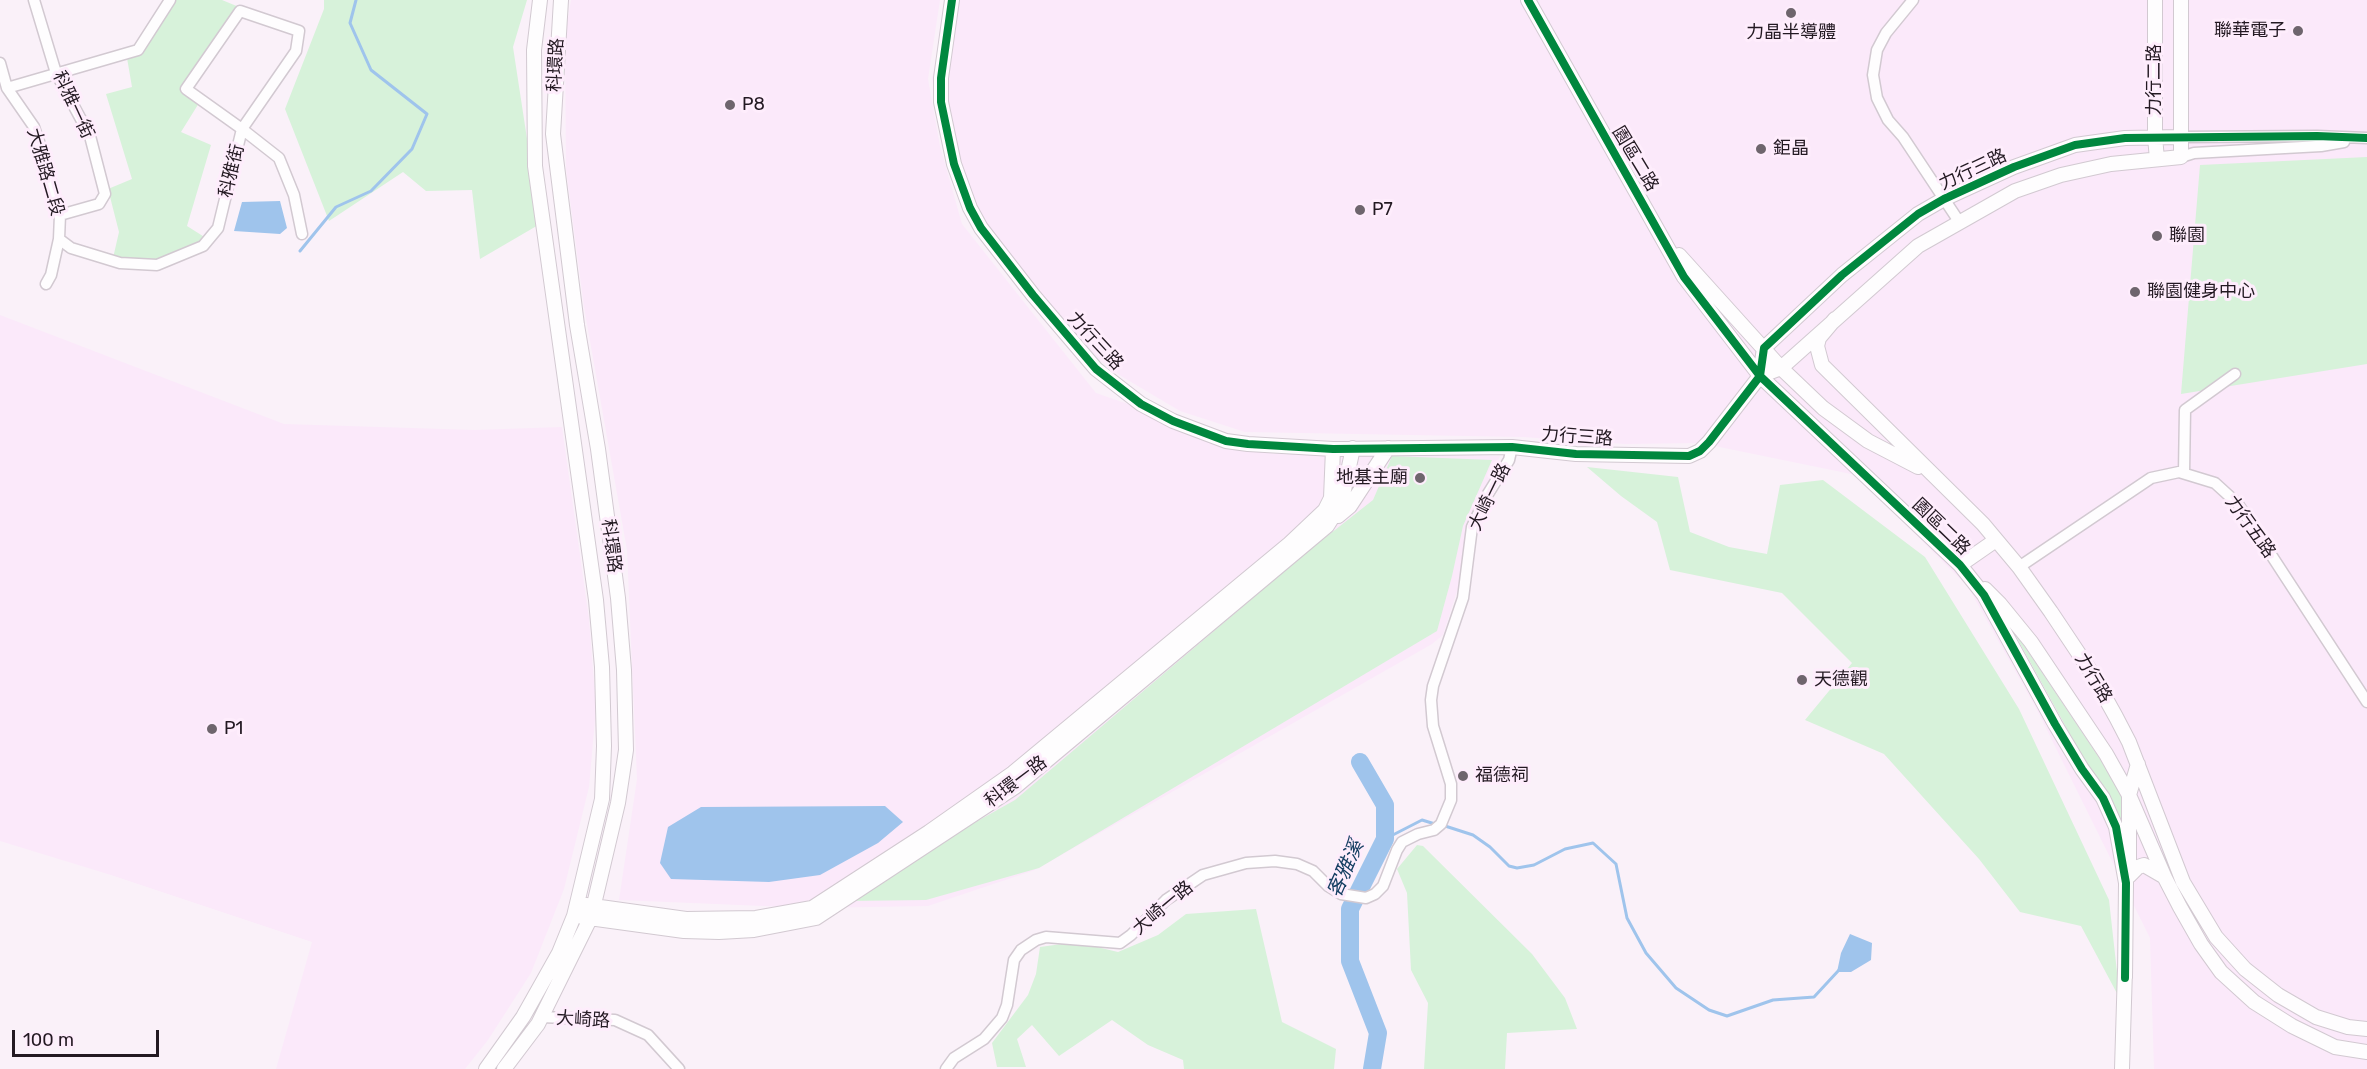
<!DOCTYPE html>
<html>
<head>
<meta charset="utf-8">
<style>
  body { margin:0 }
  #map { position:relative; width:2367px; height:1069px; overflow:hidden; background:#faf1f9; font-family:Rubik,sans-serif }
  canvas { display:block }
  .scale { position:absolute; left:12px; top:1030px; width:147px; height:27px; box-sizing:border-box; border:3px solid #231922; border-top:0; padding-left:8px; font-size:18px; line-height:21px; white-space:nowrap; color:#231922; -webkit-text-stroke:4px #feedfc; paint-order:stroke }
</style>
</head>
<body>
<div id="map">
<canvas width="2367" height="1069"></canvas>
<div class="scale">100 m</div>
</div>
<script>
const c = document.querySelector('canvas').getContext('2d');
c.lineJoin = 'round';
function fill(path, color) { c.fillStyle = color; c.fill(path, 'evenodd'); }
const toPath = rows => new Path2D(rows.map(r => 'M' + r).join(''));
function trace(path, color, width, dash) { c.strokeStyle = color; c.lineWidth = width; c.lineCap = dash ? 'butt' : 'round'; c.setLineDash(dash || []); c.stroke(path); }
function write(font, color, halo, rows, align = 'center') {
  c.font = font + ' Rubik,"Noto Sans TC",sans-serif'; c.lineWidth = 6; c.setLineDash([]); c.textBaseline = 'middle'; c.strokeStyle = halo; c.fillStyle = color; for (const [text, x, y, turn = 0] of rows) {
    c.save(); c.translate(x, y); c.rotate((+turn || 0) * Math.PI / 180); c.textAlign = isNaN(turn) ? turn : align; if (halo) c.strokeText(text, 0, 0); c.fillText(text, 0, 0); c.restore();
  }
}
fill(toPath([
  [571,0,940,0,928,79,940,146,962,224,1096,393,1273,454,1500,456,1466,536,1460,582,1443,635,1432,644,1035,870,928,906,812,908,619,900,637,779,627,550,584,307,566,169,565,36],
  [945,0,2367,0,2367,1069,2154,1069,2150,938,2037,710,1968,587,1856,475,1700,443,1625,444,1523,437,1245,432,1180,411,1121,376,1055,328,1020,292,965,215,944,147,932,79,941,39],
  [0,315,284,424,475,430,562,427,589,619,596,708,589,787,564,889,531,973,488,1040,465,1069,276,1069,312,942,111,875,0,841]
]), '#fbe9fa');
fill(toPath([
  [174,0,222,0,239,7,181,91,199,103,181,132,211,145,187,226,206,238,160,262,113,258,119,232,108,189,132,179,106,94,132,87,127,58,142,55],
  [324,0,527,0,513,47,540,224,480,259,472,190,426,191,403,172,329,221,285,109,324,9],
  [2367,157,2367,364,2181,394,2200,165],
  [1392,456,1492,460,1463,526,1452,576,1437,631,1039,868,926,900,845,901,940,842,1015,800,1307,552,1373,500],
  [1587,467,1678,477,1690,532,1729,547,1767,554,1780,485,1823,480,1925,557,2019,709,2109,900,2120,999,2081,926,2020,912,1979,859,1884,754,1805,720,1852,663,1782,593,1670,570,1657,522,1621,496],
  [2007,620,2124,795,2125,834],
  [1417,845,1423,846,1532,954,1565,998,1577,1029,1507,1033,1505,1069,1424,1069,1428,1003,1411,970,1407,893,1397,869],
  [1256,909,1282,1022,1336,1049,1334,1069,1184,1069,1183,1060,1148,1045,1112,1020,1059,1056,1032,1025,1017,1039,1026,1067,997,1067,992,1043,1028,995,1036,974,1040,947,1076,942,1118,952,1158,935,1186,914]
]), '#d7f2da');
fill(toPath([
  [280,201,287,228,280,234,234,231,242,202],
  [885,806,903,822,878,843,820,875,769,882,671,879,660,863,668,827,701,807],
  [1850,934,1872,943,1871,960,1851,972,1837,972,1841,953]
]), '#9fc4ec');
trace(toPath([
  [300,251,336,207,371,191,412,149,427,114,371,70,350,23,356,0],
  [1442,825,1473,835,1490,847,1509,866,1517,868,1534,865,1565,849,1593,843,1616,864,1627,918,1646,953,1676,988,1709,1010,1727,1016,1773,1000,1814,997,1839,970],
  [1385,839,1422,820,1435,824]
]), '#9fc4ec', 3);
trace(toPath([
  [1360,762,1385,805,1385,839,1350,909,1350,961,1378,1033,1372,1069]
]), '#9fc4ec', 18);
const minor = toPath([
  [34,0,56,73,90,136,105,194,99,204,60,215],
  [1913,0,1886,33,1877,50,1873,75,1877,98,1888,120,1903,137,1960,223],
  [0,63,7,88,34,127,45,159,60,215,59,239,71,248,120,263,157,265,203,246,218,228,242,129,296,51,299,31,240,11,186,89,242,129,279,158,294,195,302,234],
  [7,88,138,50,170,0],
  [2181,137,2317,136,2367,138],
  [2181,157,2194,153,2321,146,2344,142],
  [46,284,51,275,59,239],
  [2184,473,2185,410,2235,374],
  [2019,567,2151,478,2179,472,2215,483,2238,504,2367,702],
  [541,1017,615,1020,648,1035,679,1069],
  [946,1069,954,1058,984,1039,1002,1018,1007,1005,1014,960,1021,950,1036,940,1046,937,1120,943,1131,935,1166,900,1203,875,1246,863,1275,861,1297,864,1313,871,1328,886,1341,894,1366,898,1375,894,1383,886,1397,850,1402,842,1418,834,1434,830,1441,824,1451,800,1451,784,1433,726,1431,700,1433,686,1463,598,1472,527,1486,497,1509,460,1512,447]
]);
const tertiary = toPath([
  [952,0,941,78,941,102,954,164,970,208,981,228,1033,295,1096,369,1141,404,1173,421,1226,441,1248,444,1333,449,1512,447,1576,454,1689,456,1700,451,1709,442,1760,376,1764,348,1842,275,1918,214,1944,199,2014,167,2075,145,2125,138,2181,137],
  [1528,0,1684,277,1760,376,1960,565,1984,595,2055,724,2082,769,2103,798,2116,827,2126,883,2125,978],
  [2155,0,2155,137,2157,159],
  [1679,255,1781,368,1823,408,1868,441,1918,467],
  [1835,319,1819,338,1817,346,1822,365,1983,524,2019,567,2051,612,2091,672,2116,717,2129,742,2183,882,2216,937,2245,969,2278,995,2316,1017,2348,1027,2367,1029],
  [1760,376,1781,368,1918,246,2015,191,2061,175,2111,164,2181,157,2181,0],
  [1338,516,1350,506,1388,448],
  [1960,565,1996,540],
  [1985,589,2000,604,2031,642,2106,754,2129,795,2165,878,2180,907,2201,944,2221,972,2254,1002,2292,1026,2335,1047,2367,1052],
  [2129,860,2129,795,2138,764],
  [2129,876,2138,867,2144,865,2163,876],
  [586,905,686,919,756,918,812,908,929,832,1013,773,1288,545,1325,510,1331,498,1333,449],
  [582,917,684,931,719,932,754,930,816,918,1015,787,1327,526,1341,504,1353,448],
  [486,1069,523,1017,559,953,574,916,602,799,604,746,602,667,596,600,535,166,534,50,540,0],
  [504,1069,538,1024,591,917,618,803,626,750,624,670,618,598,598,449,577,325,553,134,561,0],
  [2122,1069,2125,969]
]);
trace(minor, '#d2c9d1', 13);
trace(tertiary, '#d2c9d1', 16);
trace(minor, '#fefdfe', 10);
trace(tertiary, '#fefdfe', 14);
trace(toPath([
  [952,0,941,78,941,102,954,164,970,208,981,228,1033,295,1096,369,1141,404,1173,421,1226,441,1248,444,1333,449,1512,447,1576,454,1689,456,1700,451,1709,442,1760,376,1764,348,1842,275,1918,214,1944,199,2014,167,2075,145,2125,138,2317,136,2367,138],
  [1528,0,1684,277,1760,376,1960,565,1984,595,2055,724,2082,769,2103,798,2116,827,2126,883,2125,978]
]), '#00873e', 8);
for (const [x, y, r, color] of [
  [1791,13,6,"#6e656d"],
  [2298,31,6,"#6e656d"],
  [730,105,6,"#6e656d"],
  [1761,149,6,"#6e656d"],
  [1360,210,6,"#6e656d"],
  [2157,236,6,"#6e656d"],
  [2135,292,6,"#6e656d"],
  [1420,478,6,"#6e656d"],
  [1802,680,6,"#6e656d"],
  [212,729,6,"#6e656d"],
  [1463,776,6,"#6e656d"]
]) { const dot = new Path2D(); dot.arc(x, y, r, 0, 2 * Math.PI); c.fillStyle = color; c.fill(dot); trace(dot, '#feedfc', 2); }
write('18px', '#231922', '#feedfc', [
  ["聯華電子",2286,31,"right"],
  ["力晶半導體",1791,33,"center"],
  ["P8",742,105],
  ["鉅晶",1773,149],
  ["P7",1372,210],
  ["聯園",2169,236],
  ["聯園健身中心",2147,292],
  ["地基主廟",1408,478,"right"],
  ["天德觀",1814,680],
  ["P1",224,729],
  ["福德祠",1475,776]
], 'left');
write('18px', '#231922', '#feedfc', [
  ["科環路",556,65,-87],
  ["力行二路",2155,80,-90],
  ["科雅一街",73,105,65],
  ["園區二路",1635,159,59],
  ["力行三路",1973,170,-25],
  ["科雅街",232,171,-76],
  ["大雅路二段",45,172,74],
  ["力行三路",1095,341,47],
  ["力行三路",1577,437,4],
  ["大崎一路",1490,497,-64],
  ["園區二路",1941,527,44],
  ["力行五路",2250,527,54],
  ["科環路",611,546,83],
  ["力行路",2093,678,59],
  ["科環一路",1016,782,-37],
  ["大崎一路",1163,908,-40],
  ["大崎路",583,1020,3]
]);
write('italic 20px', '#153f62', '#feedfc', [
  ["客雅溪",1346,869,-66]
]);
</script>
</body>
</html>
